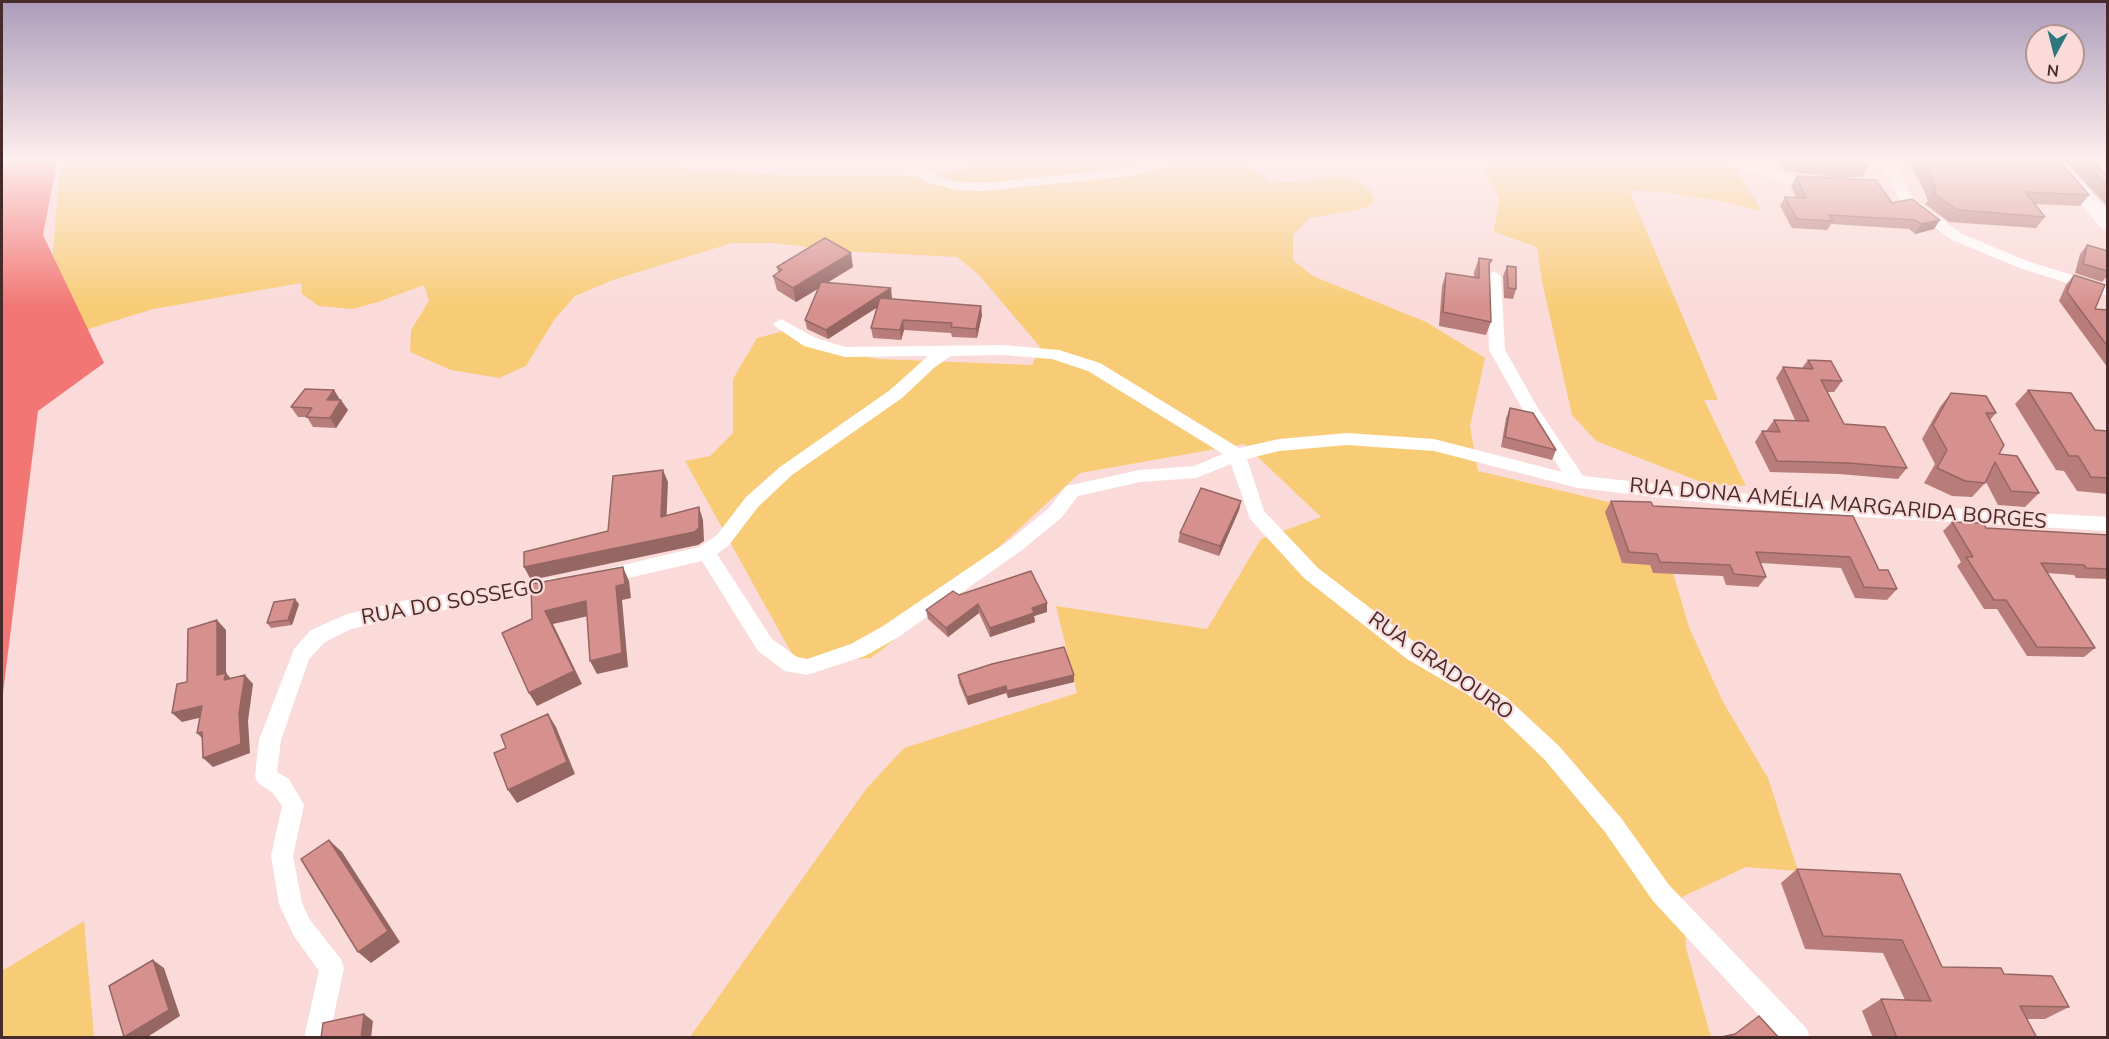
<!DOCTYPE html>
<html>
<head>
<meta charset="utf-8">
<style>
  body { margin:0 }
  #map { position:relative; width:2109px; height:1039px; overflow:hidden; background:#fadbd9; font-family:"Nunito Sans",sans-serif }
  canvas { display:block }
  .frame { position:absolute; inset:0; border:3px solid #472b2a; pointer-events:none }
  .north { position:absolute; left:2025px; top:24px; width:60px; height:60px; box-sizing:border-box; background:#fadbd9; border:2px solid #b29593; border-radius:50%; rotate:187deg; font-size:16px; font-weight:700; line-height:24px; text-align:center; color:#472b2a }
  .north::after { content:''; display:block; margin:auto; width:21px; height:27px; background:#2e777d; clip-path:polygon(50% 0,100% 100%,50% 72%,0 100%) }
</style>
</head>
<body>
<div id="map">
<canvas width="2109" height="1039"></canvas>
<div class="frame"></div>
<div class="north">N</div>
</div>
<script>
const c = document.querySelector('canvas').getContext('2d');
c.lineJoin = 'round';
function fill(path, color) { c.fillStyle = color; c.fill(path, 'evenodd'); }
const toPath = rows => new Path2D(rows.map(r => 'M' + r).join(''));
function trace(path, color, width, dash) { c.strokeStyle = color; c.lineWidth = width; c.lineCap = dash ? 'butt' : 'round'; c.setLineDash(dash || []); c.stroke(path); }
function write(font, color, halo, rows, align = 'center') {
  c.font = font + ' "Nunito Sans",sans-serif'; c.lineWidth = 4.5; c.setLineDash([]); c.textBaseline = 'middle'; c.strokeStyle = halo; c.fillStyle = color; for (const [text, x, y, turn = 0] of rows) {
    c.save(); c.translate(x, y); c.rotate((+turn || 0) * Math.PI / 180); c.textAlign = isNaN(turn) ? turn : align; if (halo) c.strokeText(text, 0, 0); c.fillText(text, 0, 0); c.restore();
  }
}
fill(toPath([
  [63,161,642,161,695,169,781,175,932,176,963,169,968,161,1135,163,1242,161,1270,181,1291,182,1330,176,1354,179,1370,189,1374,201,1366,208,1309,218,1293,235,1293,260,1313,276,1426,322,1485,358,1470,426,1478,471,1638,509,1668,556,1689,627,1722,700,1768,778,1798,871,1746,867,1682,897,1686,948,1711,1037,690,1037,866,789,904,748,1077,693,1056,606,1207,629,1261,539,1321,517,1244,444,1080,473,917,622,871,658,797,663,685,461,710,456,733,433,733,379,757,338,788,330,824,349,878,359,1032,365,1040,347,979,275,957,257,841,251,773,243,732,243,613,280,575,296,554,320,526,366,499,378,451,370,410,352,411,330,429,301,424,285,378,302,352,309,319,306,302,294,301,283,153,309,63,337,51,277,59,174],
  [1490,161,1730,161,1762,211,1715,200,1654,191,1629,190,1718,400,1704,400,1746,486,1706,484,1596,441,1572,415,1542,281,1537,247,1494,232,1499,198,1483,169],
  [84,921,94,1037,2,1037,2,971]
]), '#f8cc77');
fill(toPath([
  [2,161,57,161,43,235,104,363,38,411,2,701]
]), '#f27774');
fill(toPath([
  [904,161,918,161,918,164,936,176,957,182,983,183,1129,168,1155,161,1177,161,1175,164,1130,176,983,191,957,190,926,182,907,169,904,161],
  [1724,161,1745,161,1789,175,1817,177,1824,181,1817,185,1788,183,1726,164,1724,161],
  [1879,161,1893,161,1912,197,1962,234,2030,262,2108,286,2108,296,2020,268,1952,240,1901,202,1879,161],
  [1494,271,1501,276,1505,350,1539,410,1583,476,1794,499,2108,517,2108,531,1794,513,1578,488,1434,451,1347,445,1279,451,1247,459,1264,511,1318,568,1421,647,1506,697,1559,746,1621,818,1669,885,1807,1029,1810,1038,1780,1038,1653,901,1605,832,1545,760,1492,709,1407,659,1304,578,1250,519,1231,464,1196,478,1140,482,1078,496,1061,518,1022,550,897,638,865,656,807,675,785,671,758,651,702,561,602,584,595,582,593,577,595,572,602,570,699,547,717,535,746,497,780,467,890,390,928,356,845,357,804,346,776,327,773,324,781,319,816,338,845,347,1003,345,1059,350,1100,363,1239,448,1279,439,1347,433,1434,439,1562,472,1527,417,1489,350,1487,276,1494,271],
  [1003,355,1052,359,1088,371,1223,454,1194,466,1140,470,1066,486,1049,508,1010,540,883,626,851,644,807,659,797,657,772,639,717,554,729,545,758,507,792,475,902,398,935,367,951,356,1003,355],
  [554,578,561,580,563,585,561,590,554,592,407,616,351,629,325,642,309,659,281,740,277,772,289,779,304,805,293,856,302,903,310,920,341,959,344,968,329,1038,304,1038,319,971,294,936,279,904,271,856,282,806,273,793,258,783,255,776,259,740,294,649,311,630,347,614,407,600,554,578]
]), '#fff');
fill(toPath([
  [2044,161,2063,161,2108,211,2108,230,2101,228,2044,161]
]), '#fff');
fill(toPath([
  [1780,161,1871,161,1862,177,1834,177,1785,171],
  [1909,161,2060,161,2089,195,2080,206,2035,204,2045,217,2036,228,1949,222,1925,204,1928,201,1925,193],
  [2065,161,2093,161,2108,177,2108,207],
  [1796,176,1892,203,1934,229,1915,234,1909,229,1831,224,1827,230,1792,228,1780,206,1785,197,1796,198,1791,186],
  [2087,245,2108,251,2108,275,2102,282,2075,273,2080,254],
  [1479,258,1492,260,1489,266,1491,322,1486,335,1439,326,1442,286,1446,273,1474,277,1474,272],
  [1507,266,1516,289,1513,299,1504,298,1503,276],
  [777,267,853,267,828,282,892,298,890,299,982,315,977,338,952,337,951,333,904,330,901,340,873,338,871,328,877,307,828,339,807,329,805,320,818,289,796,302,777,290,773,276,778,273],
  [2074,275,2095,309,2108,310,2108,368,2059,301,2066,285],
  [1808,360,1842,381,1834,392,1827,392,1844,424,1907,468,1898,479,1839,474,1770,472,1755,442,1762,431,1766,431,1774,420,1795,420,1776,378,1783,367,1802,368],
  [334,390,340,400,348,410,336,428,313,427,307,417,298,417,291,407],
  [2028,390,2095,430,2108,431,2108,494,2077,491,2064,471,2056,470,2015,404],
  [1951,393,1996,413,1990,420,1999,454,2039,493,2025,507,1998,505,1986,482,1972,497,1952,496,1924,483,1935,464,1922,439,1940,407],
  [1510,408,1556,450,1552,460,1501,447,1506,418],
  [1241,501,1239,510,1219,556,1178,542,1180,533],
  [1611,501,1653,506,1853,516,1879,570,1897,589,1887,600,1855,598,1841,568,1761,563,1766,577,1758,587,1726,585,1723,576,1653,573,1650,565,1622,563,1605,512],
  [1952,522,1986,528,2108,535,2108,579,2076,578,2074,575,2047,573,2095,648,2084,657,2027,656,1997,609,1984,609,1957,566,1961,562,1943,531],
  [959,595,1047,612,1034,616,1035,622,990,637,979,613,948,637,928,619,926,610],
  [299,604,292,625,271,628,267,623],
  [958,675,1074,675,1074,682,1008,698,1006,693,968,705,959,683],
  [1797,869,1942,967,2004,974,2069,1007,2045,1019,2027,1019,2037,1038,1873,1038,1862,1011,1881,999,1905,1000,1883,953,1805,949,1781,883]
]), '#b87d7a');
fill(toPath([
  [1940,220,1934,229,1915,234,1921,224],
  [851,253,853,267,796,302,793,288],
  [891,288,892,298,828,339,826,330],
  [981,306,982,315,977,338,976,329],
  [903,320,904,330,901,340,900,330],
  [334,390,340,400,334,409,327,400],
  [341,400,348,410,336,428,330,418],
  [663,470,668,482,666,530,661,517],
  [1241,501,1239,510,1219,556,1220,546],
  [699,507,703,520,704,541,698,545,531,580,524,567],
  [623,567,629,581,631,598,622,600,628,667,597,674,590,661],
  [295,599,299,604,292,625,288,620],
  [586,601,593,615,553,624,582,684,537,706,529,693,545,611],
  [1047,603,1047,612,1034,616,1035,622,990,637,990,628,1032,608],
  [978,604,979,613,948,637,946,628],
  [217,620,226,630,226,673,234,682,233,689,217,675],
  [245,675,253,684,248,721,250,753,213,767,203,758,239,713],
  [1074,675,1074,682,1008,698,1007,691],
  [1006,686,1006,693,968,705,967,697],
  [202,706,211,715,182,722,172,713],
  [548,714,556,727,575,774,517,803,508,790],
  [202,732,206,742,197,733],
  [329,840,342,852,400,942,371,963,358,952],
  [153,960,164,968,180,1016,146,1038,126,1038,124,1037],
  [364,1014,373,1021,371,1038,361,1038]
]), '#966663');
const building = toPath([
  [1790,161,1864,161,1868,167,1840,167,1790,161],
  [1922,161,2060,161,2089,195,2025,192,2045,217,1958,210,1933,193,1936,192,1933,181,1922,161],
  [2084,161,2093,161,2108,177,2108,186,2084,161],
  [1796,176,1876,180,1892,203,1912,199,1940,220,1921,224,1915,220,1829,215,1833,221,1797,219,1785,197,1806,198,1796,176],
  [825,238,851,253,793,288,773,276,782,270,777,267,825,238],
  [2087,245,2108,251,2108,271,2083,264,2087,245],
  [1479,258,1492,260,1489,263,1491,322,1443,312,1446,273,1479,278,1479,258],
  [1507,266,1516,267,1516,289,1508,288,1507,266],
  [2074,275,2105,285,2095,309,2108,310,2108,347,2067,292,2074,275],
  [821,282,891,288,826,330,805,320,821,282],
  [880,298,981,306,976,329,951,327,952,323,903,320,900,330,871,328,880,298],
  [1808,360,1831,361,1842,381,1821,380,1844,424,1885,427,1907,468,1848,463,1777,461,1762,431,1780,432,1774,420,1809,421,1783,367,1813,369,1808,360],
  [305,389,334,390,327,400,341,400,330,418,306,417,312,408,291,407,305,389],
  [2028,390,2071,393,2095,430,2108,431,2108,478,2091,477,2078,456,2069,456,2028,390],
  [1951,393,1986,396,1996,413,1986,413,2004,445,1999,454,2017,456,2039,493,2011,491,1995,462,1985,483,1965,481,1937,468,1947,450,1933,425,1951,393],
  [1510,408,1533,413,1556,450,1505,437,1510,408],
  [663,470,661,517,699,507,699,528,694,532,524,567,524,552,608,531,613,476,663,470],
  [1201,488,1241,501,1220,546,1180,533,1201,488],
  [1611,501,1651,502,1653,506,1853,516,1879,570,1888,570,1897,589,1864,587,1850,557,1756,552,1766,577,1734,574,1730,565,1660,562,1657,554,1629,552,1611,501],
  [1952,522,1983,523,1986,528,2108,535,2108,569,2086,568,2084,565,2041,563,2095,648,2037,647,2006,600,1994,600,1966,557,1973,557,1952,522],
  [623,567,625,584,616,586,622,653,590,661,586,601,545,611,574,671,529,693,502,633,532,619,531,584,623,567],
  [1031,571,1047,603,1032,608,1034,613,990,628,978,604,946,628,926,610,953,591,959,595,1031,571],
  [295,599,288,620,267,623,274,602,295,599],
  [217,620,217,675,226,673,224,680,245,675,239,713,241,744,203,758,202,732,197,733,202,706,172,713,177,684,187,682,188,629,217,620],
  [1064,647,1074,675,1007,691,1006,686,967,697,958,675,992,664,1064,647],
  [548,714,567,762,508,790,494,753,506,748,501,735,548,714],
  [329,840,388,931,358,952,301,859,329,840],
  [1797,869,1900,874,1942,967,2001,968,2004,974,2052,976,2069,1007,2020,1006,2037,1038,1897,1038,1881,999,1931,1001,1902,940,1823,936,1797,869],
  [153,960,169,1010,124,1037,109,986,153,960],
  [364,1014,361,1038,321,1038,323,1023,364,1014],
  [1759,1016,1779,1038,1717,1038,1735,1034,1759,1016]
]);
fill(building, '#d6918e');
trace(building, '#966663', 1.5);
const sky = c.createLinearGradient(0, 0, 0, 307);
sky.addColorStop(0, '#ac9cba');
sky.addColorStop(0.52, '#fdefee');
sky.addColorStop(1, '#fdefee00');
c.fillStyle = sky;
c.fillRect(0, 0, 2109, 307);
write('21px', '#472b2a', '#fadbd9', [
  ["RUA DONA AMÉLIA MARGARIDA BORGES",1838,505,5],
  ["RUA DO SOSSEGO",453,603,-10],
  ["RUA GRADOURO",1440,667,35]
]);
</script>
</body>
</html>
